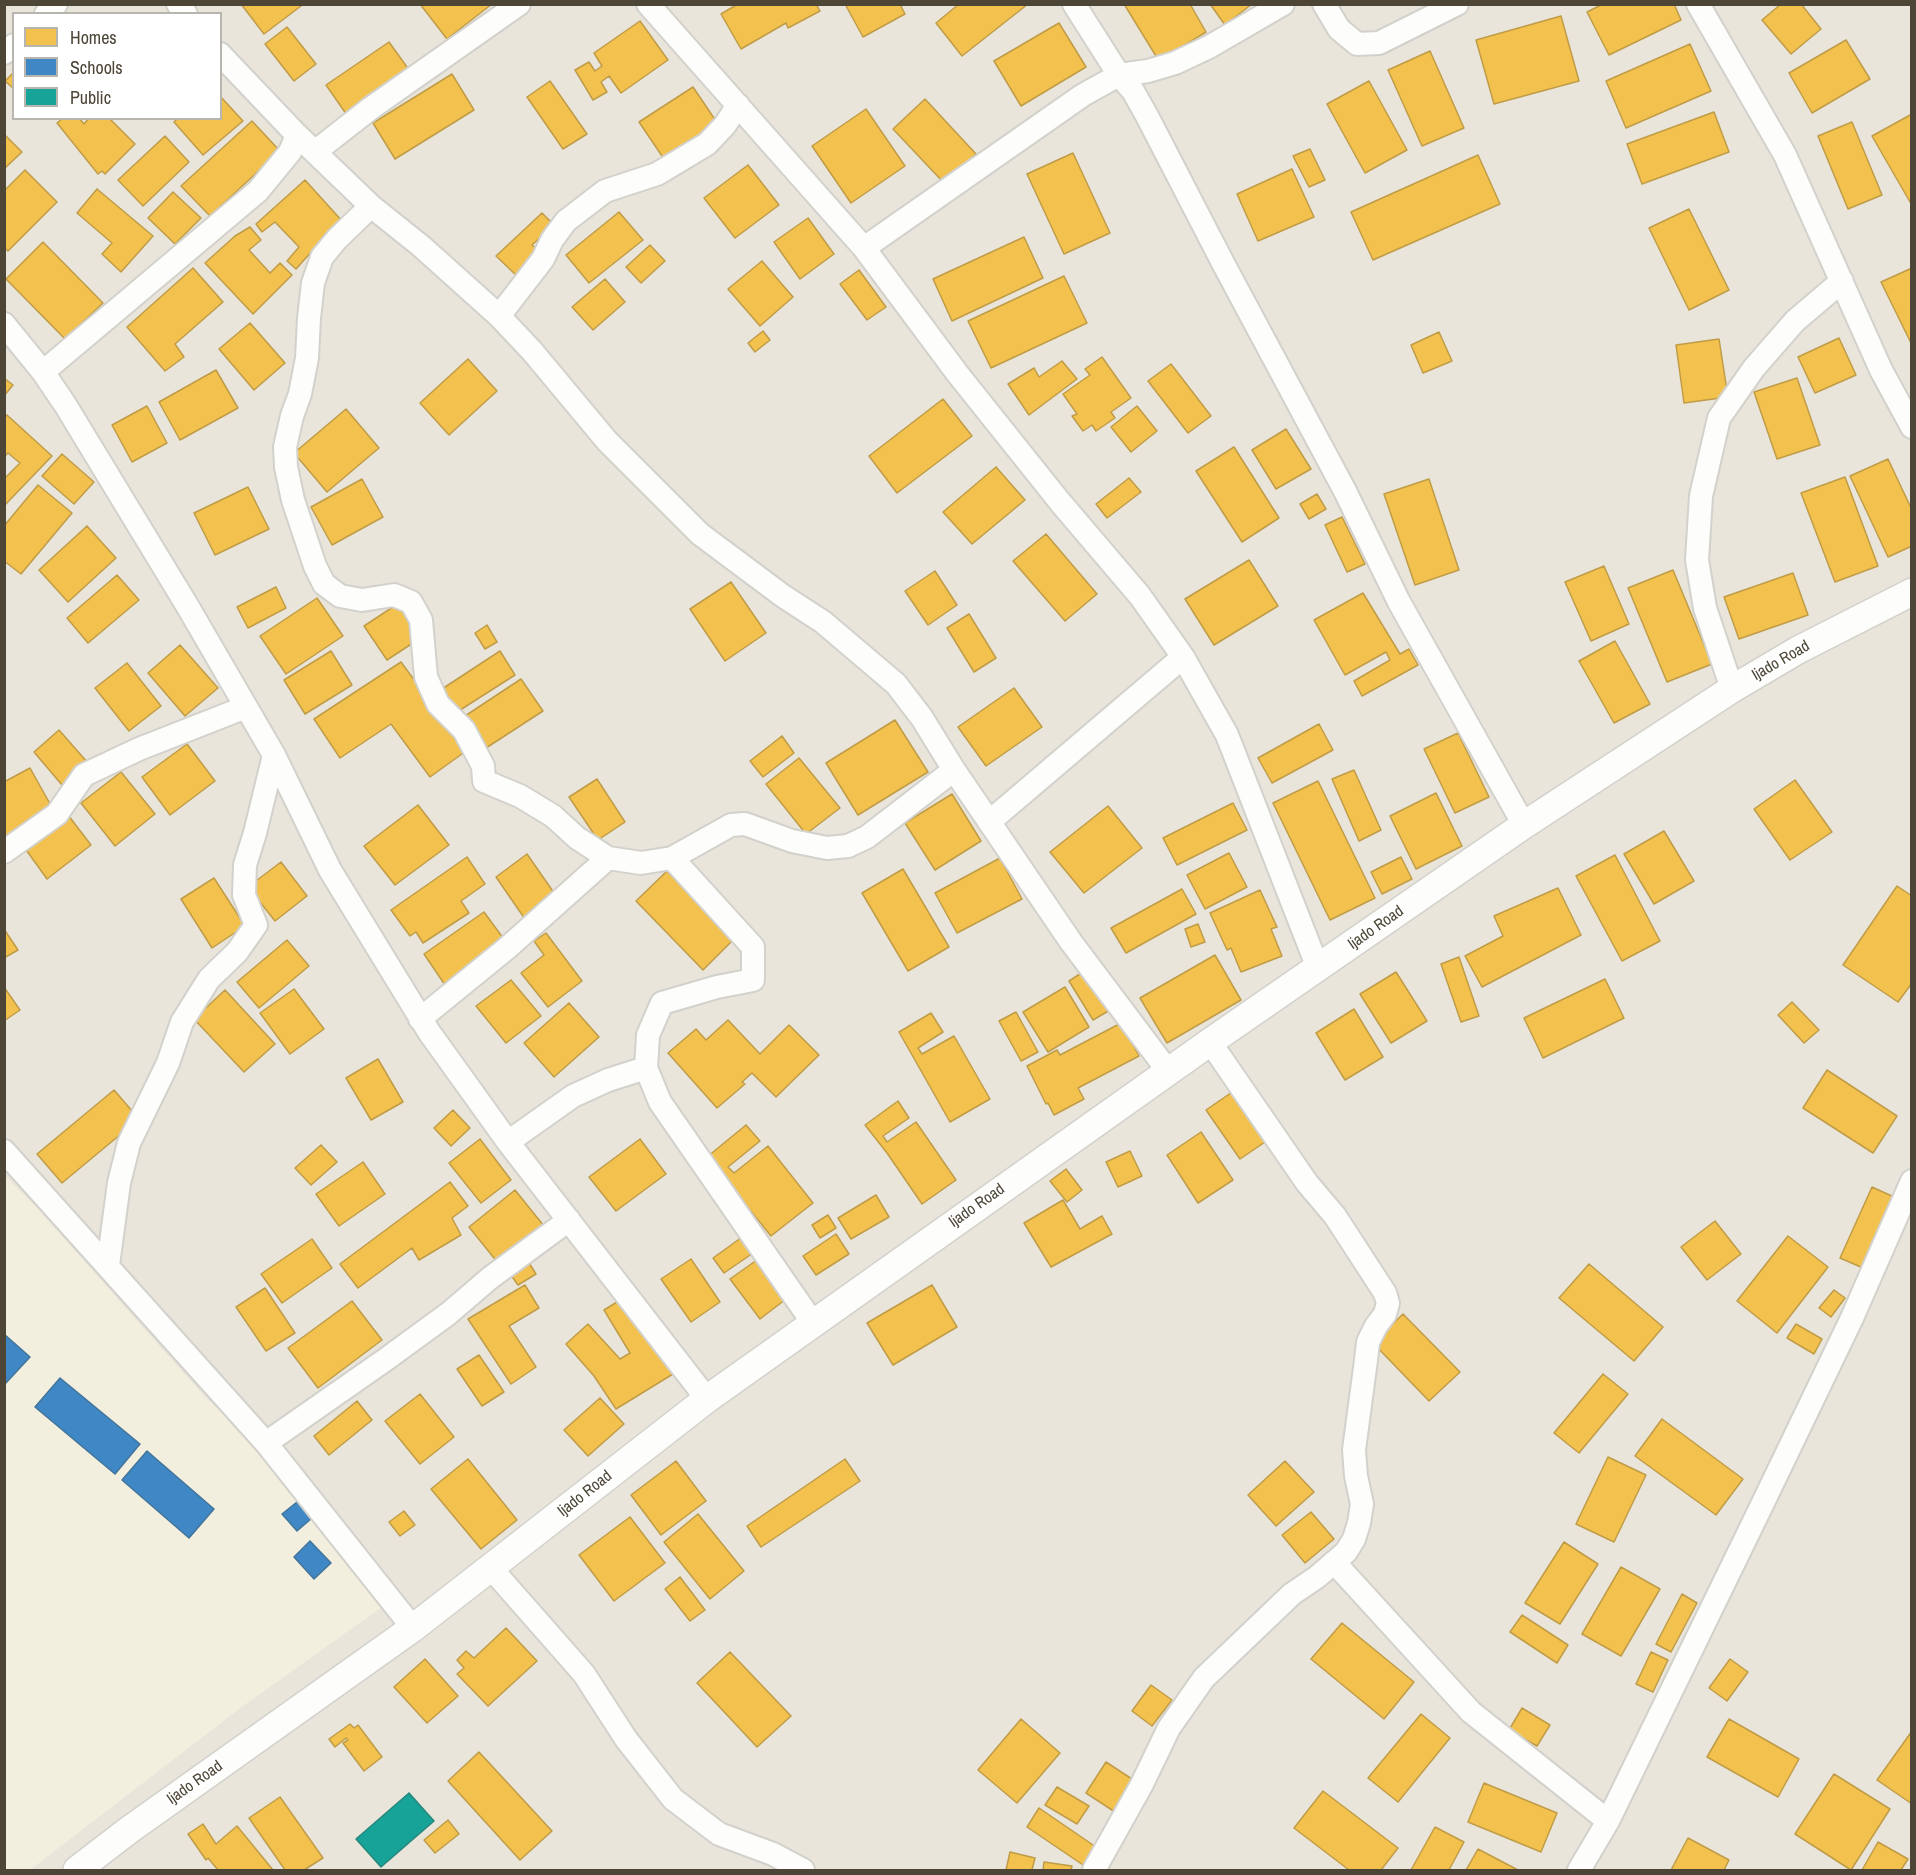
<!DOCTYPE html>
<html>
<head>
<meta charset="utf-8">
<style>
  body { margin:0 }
  #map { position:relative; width:1916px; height:1875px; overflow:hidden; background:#f4f3ee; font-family:"Archivo Narrow",sans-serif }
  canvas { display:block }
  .frame { position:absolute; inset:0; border:6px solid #4d4637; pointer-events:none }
  .legend { position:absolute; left:12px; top:12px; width:210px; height:108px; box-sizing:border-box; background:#fff; border:2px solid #b8b5af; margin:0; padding:8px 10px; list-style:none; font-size:18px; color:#4d4637 }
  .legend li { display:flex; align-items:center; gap:12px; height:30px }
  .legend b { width:30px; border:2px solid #b8b5af }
</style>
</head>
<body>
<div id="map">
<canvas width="1916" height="1875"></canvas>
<div class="frame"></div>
<ul class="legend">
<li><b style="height:16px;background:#f2c14e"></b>Homes</li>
<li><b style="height:16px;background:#3f88c5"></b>Schools</li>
<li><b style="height:16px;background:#17a398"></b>Public</li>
</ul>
</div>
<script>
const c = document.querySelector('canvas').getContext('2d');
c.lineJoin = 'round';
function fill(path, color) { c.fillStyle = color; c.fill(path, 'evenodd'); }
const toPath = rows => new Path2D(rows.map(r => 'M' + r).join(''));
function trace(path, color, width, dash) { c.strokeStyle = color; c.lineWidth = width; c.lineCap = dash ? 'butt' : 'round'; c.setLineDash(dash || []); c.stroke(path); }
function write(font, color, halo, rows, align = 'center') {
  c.font = font + ' "Archivo Narrow",sans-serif'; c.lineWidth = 6; c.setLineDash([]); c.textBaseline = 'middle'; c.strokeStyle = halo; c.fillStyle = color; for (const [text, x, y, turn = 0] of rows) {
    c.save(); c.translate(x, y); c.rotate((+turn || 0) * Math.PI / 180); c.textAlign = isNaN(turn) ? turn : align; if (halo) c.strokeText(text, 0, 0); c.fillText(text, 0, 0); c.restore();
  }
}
fill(toPath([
  [5,5,1911,5,1911,1870,5,1870],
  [14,14,220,14,220,118,14,118]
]), '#e9e5db');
fill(toPath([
  [4,1175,37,1208,205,1397,247,1435,286,1483,292,1494,303,1501,342,1558,382,1607,243,1706,30,1870,4,1870]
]), '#f2efdf');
const homes = toPath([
  [241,4,299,4,301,6,264,34,241,4],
  [420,4,492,4,447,39,420,4],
  [738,4,816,4,820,11,788,28,786,23,741,49,721,14,738,4],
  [845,4,900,4,905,14,863,37,845,4],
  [959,4,1028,4,962,56,936,23,959,4],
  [1124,4,1190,4,1206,32,1159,61,1124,4],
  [1210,4,1252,4,1225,25,1210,4],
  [1603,4,1674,4,1681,20,1609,55,1587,12,1603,4],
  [1781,4,1801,4,1821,29,1791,54,1762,20,1781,4],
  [1561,16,1579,81,1494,104,1476,40,1561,16],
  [640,21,668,60,621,93,609,76,601,82,607,92,593,100,575,70,589,62,595,71,602,66,594,53,640,21],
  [1059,23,1086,67,1021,106,994,61,1059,23],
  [287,27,316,64,294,81,265,44,287,27],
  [1846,40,1870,79,1812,113,1789,73,1846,40],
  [389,42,412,74,349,118,326,85,389,42],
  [1690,44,1711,91,1626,128,1606,81,1690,44],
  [1430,51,1464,128,1422,146,1388,70,1430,51],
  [14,72,14,89,5,81,14,72],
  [452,74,474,110,395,159,373,123,452,74],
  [550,81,587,134,563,149,527,97,550,81],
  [1369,81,1407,150,1365,173,1327,104,1369,81],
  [693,87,718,124,664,159,639,122,693,87],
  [220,96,243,121,203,155,174,122,178,118,220,118,220,96],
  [925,99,976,154,944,183,893,129,925,99],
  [866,109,905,166,851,203,812,146,866,109],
  [1714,112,1729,152,1642,184,1627,144,1714,112],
  [1912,114,1912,200,1910,202,1872,136,1912,114],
  [63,118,79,118,84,124,89,118,109,118,135,144,105,174,102,171,98,174,57,123,63,118],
  [252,121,280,151,210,216,181,186,252,121],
  [1852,122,1882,195,1848,209,1818,136,1852,122],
  [4,134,22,152,4,169,4,134],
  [165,136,189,162,143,206,118,180,165,136],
  [1310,149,1325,180,1309,187,1293,156,1310,149],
  [1073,153,1110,233,1064,254,1027,174,1073,153],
  [1478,155,1500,204,1373,260,1351,212,1478,155],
  [748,165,779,205,735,238,704,198,748,165],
  [1292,169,1314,217,1258,241,1237,194,1292,169],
  [25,170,57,202,8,251,4,247,4,191,25,170],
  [305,180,343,222,313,250,296,269,287,261,299,247,275,222,262,232,256,224,305,180],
  [97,189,153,236,121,272,102,254,112,243,77,213,97,189],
  [173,192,201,218,175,244,148,218,173,192],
  [1689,209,1729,290,1689,310,1649,228,1689,209],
  [619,212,643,240,589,283,566,255,619,212],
  [542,213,554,225,532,245,540,252,517,276,496,256,542,213],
  [808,218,834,254,800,279,774,242,808,218],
  [250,227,261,240,249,250,270,273,280,263,292,275,253,314,205,263,235,236,250,227],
  [1024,237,1043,278,952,321,933,279,1024,237],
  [43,242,103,303,65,339,6,279,43,242],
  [650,245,665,261,641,283,626,267,650,245],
  [762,261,793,297,760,326,728,289,762,261],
  [193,268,223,302,175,344,184,357,165,371,127,327,193,268],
  [1912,268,1912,345,1881,282,1912,268],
  [859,270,886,307,867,320,840,284,859,270],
  [1064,276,1087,323,991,368,968,321,1064,276],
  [605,279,625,302,593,330,572,307,605,279],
  [250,323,285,363,254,390,219,349,250,323],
  [763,331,770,340,755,352,748,343,763,331],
  [1439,332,1452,361,1423,373,1411,345,1439,332],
  [1839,338,1856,375,1815,393,1798,357,1839,338],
  [1719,339,1728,397,1684,403,1676,345,1719,339],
  [1102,357,1131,398,1111,412,1115,418,1096,431,1092,425,1083,431,1072,416,1077,414,1063,394,1090,375,1085,369,1102,357],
  [468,359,497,391,449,435,420,403,468,359],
  [1062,361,1077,379,1029,415,1008,384,1034,368,1039,377,1062,361],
  [1171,364,1211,416,1188,433,1148,381,1171,364],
  [216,370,238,408,180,440,159,402,216,370],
  [4,378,13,385,4,396,4,378],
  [1797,378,1820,445,1777,459,1754,392,1797,378],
  [943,399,972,436,897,493,869,456,943,399],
  [147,406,167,443,132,462,112,425,147,406],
  [1137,406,1157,431,1131,452,1111,427,1137,406],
  [346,409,379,448,327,492,294,453,346,409],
  [7,415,52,456,4,506,4,479,20,463,8,453,4,457,4,418,7,415],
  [1286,429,1311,469,1276,489,1252,450,1286,429],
  [1234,447,1279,518,1242,542,1196,471,1234,447],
  [62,454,94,482,74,504,42,476,62,454],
  [1888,459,1912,510,1912,546,1888,557,1850,476,1888,459],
  [996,467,1025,500,972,544,943,512,996,467],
  [1845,477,1878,566,1835,582,1801,493,1845,477],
  [1129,478,1141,492,1107,518,1096,504,1129,478],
  [362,479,383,517,332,545,311,507,362,479],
  [1429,479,1459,570,1415,585,1384,494,1429,479],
  [38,485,72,513,21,574,4,561,4,526,38,485],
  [248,487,269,529,215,555,194,513,248,487],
  [1317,494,1326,509,1309,519,1300,504,1317,494],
  [1342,517,1365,564,1347,572,1325,525,1342,517],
  [87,526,116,558,68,602,39,570,87,526],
  [1046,534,1097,594,1065,621,1013,561,1046,534],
  [1249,560,1278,606,1214,645,1185,599,1249,560],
  [1604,566,1629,624,1591,641,1565,582,1604,566],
  [1673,570,1712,664,1667,682,1628,588,1673,570],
  [935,571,957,605,928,625,905,591,935,571],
  [1793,573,1808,615,1739,639,1724,597,1793,573],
  [117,575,139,600,88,643,67,618,117,575],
  [731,582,766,633,725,661,690,609,731,582],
  [276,587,286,608,248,628,237,607,276,587],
  [1363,593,1400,654,1409,649,1418,665,1362,696,1354,681,1390,660,1386,652,1345,675,1314,620,1363,593],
  [317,598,343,636,286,674,260,636,317,598],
  [399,603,422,637,387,660,364,626,399,603],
  [969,614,996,658,974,672,947,628,969,614],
  [487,625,497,642,485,649,475,633,487,625],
  [1615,641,1650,704,1614,723,1579,661,1615,641],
  [180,645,218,688,185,716,148,673,180,645],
  [331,651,352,685,305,714,284,680,331,651],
  [500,651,515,675,457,712,442,689,500,651],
  [401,662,466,751,430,777,391,724,340,758,314,719,401,662],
  [127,663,161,706,129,731,95,688,127,663],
  [521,679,543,711,486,748,465,716,521,679],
  [1014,688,1042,727,986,766,958,727,1014,688],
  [895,720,928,772,858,815,826,763,895,720],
  [1319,724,1333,750,1272,783,1258,758,1319,724],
  [59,730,88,763,62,785,34,752,59,730],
  [1458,733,1489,797,1455,813,1424,749,1458,733],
  [782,736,794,753,763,777,750,761,782,736],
  [187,744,215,781,170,815,142,777,187,744],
  [799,758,840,808,806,834,766,784,799,758],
  [30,768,54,811,4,838,4,782,30,768],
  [1354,770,1381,830,1359,841,1332,779,1354,770],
  [121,772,155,814,115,846,81,803,121,772],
  [597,779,625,822,598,840,569,797,597,779],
  [1795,780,1832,832,1790,860,1754,809,1795,780],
  [1318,781,1375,898,1330,920,1273,803,1318,781],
  [1436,793,1462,846,1416,869,1390,816,1436,793],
  [952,794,981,841,935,870,905,823,952,794],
  [1233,803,1247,830,1177,865,1163,838,1233,803],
  [418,805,449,845,395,885,364,846,418,805],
  [1108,806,1142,848,1084,893,1050,852,1108,806],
  [65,811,91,845,47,879,24,847,65,811],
  [1664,831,1694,881,1654,904,1624,854,1664,831],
  [1229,853,1247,887,1205,909,1187,875,1229,853],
  [527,854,559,900,527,922,496,877,527,854],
  [1615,855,1660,941,1622,961,1576,876,1615,855],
  [467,857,485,884,461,901,469,913,423,943,416,932,410,936,391,910,467,857],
  [1401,857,1412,879,1382,894,1371,872,1401,857],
  [1000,858,1022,899,957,933,935,893,1000,858],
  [281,862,307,896,275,921,248,887,281,862],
  [903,869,949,947,908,971,862,893,903,869],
  [667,871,733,940,703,970,636,901,667,871],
  [214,878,245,926,212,948,181,899,214,878],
  [1897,886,1912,896,1912,983,1898,1002,1843,965,1897,886],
  [1558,888,1581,935,1482,987,1465,956,1503,936,1494,916,1558,888],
  [1182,889,1196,914,1126,953,1111,928,1182,889],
  [1260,890,1277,927,1271,929,1282,956,1241,972,1231,948,1227,950,1210,913,1260,890],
  [484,912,506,942,445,985,424,954,484,912],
  [1198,924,1205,942,1191,947,1185,929,1198,924],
  [4,929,18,950,4,958,4,929],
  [546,933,582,981,548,1007,521,973,544,955,534,941,546,933],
  [287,940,309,966,259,1008,237,982,287,940],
  [1215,955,1241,1000,1167,1043,1140,998,1215,955],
  [1459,957,1479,1016,1461,1022,1441,964,1459,957],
  [1086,970,1110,1010,1093,1020,1069,981,1086,970],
  [1396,972,1427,1021,1391,1043,1360,994,1396,972],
  [1605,979,1624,1018,1543,1058,1524,1018,1605,979],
  [511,980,541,1016,506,1043,476,1006,511,980],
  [4,987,20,1010,4,1021,4,987],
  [1065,987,1089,1027,1048,1052,1023,1012,1065,987],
  [294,989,324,1029,290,1054,260,1013,294,989],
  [225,990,275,1044,244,1072,194,1019,225,990],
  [1792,1002,1819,1030,1804,1043,1778,1015,1792,1002],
  [569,1003,599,1037,554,1077,524,1043,569,1003],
  [1354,1009,1383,1057,1345,1080,1316,1033,1354,1009],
  [1016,1012,1038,1052,1021,1061,999,1021,1016,1012],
  [931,1013,943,1032,918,1048,922,1054,954,1036,990,1099,950,1122,899,1032,931,1013],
  [728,1020,760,1054,789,1025,819,1055,776,1097,752,1073,742,1082,745,1084,717,1108,668,1053,696,1029,706,1040,728,1020],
  [1121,1023,1139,1056,1078,1088,1084,1099,1054,1115,1048,1103,1046,1104,1027,1066,1057,1050,1060,1055,1121,1023],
  [378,1059,403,1102,371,1120,346,1078,378,1059],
  [1827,1070,1897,1116,1873,1153,1803,1108,1827,1070],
  [1238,1088,1271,1138,1240,1159,1206,1110,1238,1088],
  [114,1090,139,1119,62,1183,37,1154,114,1090],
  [898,1101,909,1118,883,1136,887,1142,916,1122,956,1180,922,1204,887,1153,865,1125,898,1101],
  [453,1110,470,1128,451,1146,434,1128,453,1110],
  [746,1125,760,1141,728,1167,734,1173,768,1146,813,1203,771,1236,707,1157,746,1125],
  [1201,1132,1233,1180,1198,1203,1167,1155,1201,1132],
  [480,1139,511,1180,481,1203,449,1163,480,1139],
  [640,1139,666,1174,616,1211,589,1177,640,1139],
  [321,1145,337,1162,311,1185,295,1168,321,1145],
  [1130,1151,1142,1176,1118,1187,1106,1162,1130,1151],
  [363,1162,385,1194,339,1226,316,1194,363,1162],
  [1066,1169,1082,1190,1067,1202,1050,1181,1066,1169],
  [450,1182,468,1206,452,1218,461,1235,419,1260,412,1248,358,1288,340,1264,450,1182],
  [1872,1187,1894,1197,1863,1268,1840,1258,1872,1187],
  [515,1190,544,1226,498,1263,469,1227,515,1190],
  [876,1195,889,1217,851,1239,838,1218,876,1195],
  [1063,1200,1080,1229,1102,1216,1112,1234,1051,1267,1024,1223,1063,1200],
  [828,1215,836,1228,820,1238,812,1225,828,1215],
  [1715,1221,1741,1254,1707,1280,1681,1247,1715,1221],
  [836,1234,849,1254,816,1275,803,1256,836,1234],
  [745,1235,756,1251,724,1273,713,1258,745,1235],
  [1788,1236,1828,1267,1777,1333,1737,1301,1788,1236],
  [312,1239,332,1268,282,1303,261,1274,312,1239],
  [761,1257,790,1296,760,1319,730,1279,761,1257],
  [526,1258,536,1274,518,1285,508,1271,526,1258],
  [691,1259,720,1302,691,1322,661,1279,691,1259],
  [1589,1264,1663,1327,1634,1361,1559,1298,1589,1264],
  [525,1285,539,1308,509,1326,536,1367,511,1384,468,1319,525,1285],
  [932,1285,957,1327,893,1365,867,1323,932,1285],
  [265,1288,295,1333,266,1351,236,1307,265,1288],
  [1834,1290,1845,1298,1831,1317,1819,1308,1834,1290],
  [625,1297,673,1374,616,1409,594,1376,566,1344,588,1324,620,1359,630,1353,604,1310,625,1297],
  [352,1301,382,1340,318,1388,288,1348,352,1301],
  [1403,1314,1460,1372,1429,1401,1373,1343,1403,1314],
  [1796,1324,1822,1339,1814,1354,1787,1338,1796,1324],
  [479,1355,504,1392,482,1406,457,1369,479,1355],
  [1603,1374,1628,1394,1579,1453,1554,1433,1603,1374],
  [420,1394,454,1437,420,1464,385,1421,420,1394],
  [600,1398,624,1424,588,1456,564,1430,600,1398],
  [357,1401,372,1420,329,1455,314,1436,357,1401],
  [1662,1419,1743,1479,1716,1515,1635,1456,1662,1419],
  [1608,1457,1646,1475,1614,1542,1576,1524,1608,1457],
  [468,1459,517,1520,481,1549,431,1489,468,1459],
  [845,1459,860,1481,761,1547,747,1526,845,1459],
  [676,1461,706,1501,661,1535,631,1495,676,1461],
  [1285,1461,1314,1492,1276,1526,1248,1495,1285,1461],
  [404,1511,415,1525,400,1536,389,1522,404,1511],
  [1311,1512,1334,1539,1305,1563,1282,1535,1311,1512],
  [698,1514,744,1571,710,1599,664,1542,698,1514],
  [630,1517,665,1563,614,1601,579,1555,630,1517],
  [1564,1542,1598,1564,1560,1624,1525,1603,1564,1542],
  [1621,1567,1660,1589,1621,1656,1582,1634,1621,1567],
  [680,1577,705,1610,690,1621,665,1589,680,1577],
  [1682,1594,1697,1603,1671,1652,1656,1644,1682,1594],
  [1522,1615,1568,1645,1557,1663,1510,1632,1522,1615],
  [1342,1623,1414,1682,1384,1719,1311,1659,1342,1623],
  [506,1628,537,1661,488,1706,457,1674,464,1668,457,1660,466,1651,474,1658,506,1628],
  [730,1652,791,1716,757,1747,697,1683,730,1652],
  [1651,1652,1668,1660,1653,1692,1636,1684,1651,1652],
  [425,1659,458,1696,427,1723,394,1687,425,1659],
  [1730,1659,1748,1672,1727,1701,1709,1688,1730,1659],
  [1151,1685,1172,1700,1152,1726,1132,1711,1151,1685],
  [1522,1708,1550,1725,1537,1746,1509,1730,1522,1708],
  [1421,1714,1450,1738,1398,1802,1368,1778,1421,1714],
  [1021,1719,1060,1753,1017,1803,978,1770,1021,1719],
  [1729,1719,1799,1759,1778,1797,1707,1757,1729,1719],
  [350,1724,354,1728,358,1725,382,1757,364,1771,343,1743,348,1740,346,1738,335,1747,329,1739,350,1724],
  [1912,1731,1912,1804,1877,1780,1912,1731],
  [479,1752,552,1831,520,1860,448,1781,479,1752],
  [1106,1762,1135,1781,1115,1812,1086,1793,1106,1762],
  [1834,1774,1890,1809,1851,1870,1795,1834,1834,1774],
  [1484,1783,1557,1813,1541,1852,1468,1822,1484,1783],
  [1057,1787,1089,1806,1077,1824,1045,1805,1057,1787],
  [1323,1791,1398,1848,1381,1870,1349,1870,1294,1828,1323,1791],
  [280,1797,323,1858,304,1870,285,1870,249,1818,280,1797],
  [1039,1808,1096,1847,1083,1865,1027,1827,1039,1808],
  [448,1820,459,1834,435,1853,424,1840,448,1820],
  [203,1824,216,1844,237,1826,273,1870,218,1870,208,1858,206,1860,188,1834,203,1824],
  [1435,1827,1464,1842,1449,1870,1411,1870,1435,1827],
  [1688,1838,1729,1860,1724,1870,1671,1870,1688,1838],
  [1878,1842,1908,1859,1901,1870,1862,1870,1878,1842],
  [1478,1849,1518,1870,1466,1870,1478,1849],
  [1010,1852,1035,1858,1032,1870,1006,1870,1010,1852],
  [1044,1862,1072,1866,1071,1870,1043,1870,1044,1862]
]);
fill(homes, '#f2c14e');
trace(homes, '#c09c47', 1.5);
const schools = toPath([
  [4,1334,30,1357,5,1384,4,1384,4,1334],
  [60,1378,140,1444,115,1474,35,1407,60,1378],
  [147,1451,214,1509,189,1538,122,1480,147,1451],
  [297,1502,312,1518,297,1531,282,1514,297,1502],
  [310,1541,331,1563,314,1579,294,1557,310,1541]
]);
fill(schools, '#3f88c5');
trace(schools, '#43749a', 1.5);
const public = toPath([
  [409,1793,434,1821,381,1867,356,1839,409,1793]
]);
fill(public, '#17a398');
trace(public, '#27877b', 1.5);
const minor = toPath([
  [178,4,186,14],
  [648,4,864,248,957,373,1060,502,1140,596,1183,657,1227,735,1318,968],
  [1074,4,1119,75,1133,91,1147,116,1223,263,1345,491,1399,602,1524,825],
  [1324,4,1339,29,1357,44,1379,43,1457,4],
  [1698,4,1785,155,1881,370,1912,427],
  [46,14,56,4],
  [4,53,14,45],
  [220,54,297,135,371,206,421,246,499,316,532,351,607,441,700,534,783,596,823,622,896,684,922,718,954,770,1071,942,1168,1071],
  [316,151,371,108,519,4],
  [371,206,337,239,322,257,313,283,309,318,307,358,300,394,292,416,285,447,286,467,293,500,315,566,324,584,340,596,362,600,394,595,411,602,421,620,426,677,438,704,464,730,483,766,484,781,520,796,553,816,577,838,608,858,641,863,672,858,731,825,745,824,792,841,827,848,848,846,867,837,954,770],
  [864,248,1083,95,1119,75,1148,71,1175,63,1209,47,1283,4],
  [499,316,543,259,552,240,566,221,605,191,657,174,707,144,725,125,738,105],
  [4,324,43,372,66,406,188,607,274,755,330,870,429,1032,508,1142,707,1399],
  [43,372,258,191,290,152,297,135],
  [1732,689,1705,608,1697,560,1701,496,1719,418,1754,368,1795,321,1842,281],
  [989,822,1183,657],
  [4,852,57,814,84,775,139,749,246,707],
  [672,858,753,947,753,980,717,987,662,1003,648,1035,646,1068,660,1102,813,1323],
  [420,1019,506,949,608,858],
  [508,1142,573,1096,608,1080,646,1068],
  [4,1151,266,1443,413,1628],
  [108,1265,119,1183,129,1143,168,1063,182,1022,209,979,237,952,256,925,244,895,245,865,255,833,274,755],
  [266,1443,385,1360,448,1314,490,1278,569,1220],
  [1334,1562,1471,1712,1608,1821],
  [490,1567,584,1674,626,1739,673,1799,719,1834,773,1854,803,1870],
  [1094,1870,1141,1786,1169,1728,1204,1678,1292,1594,1317,1577,1346,1552,1354,1539,1359,1523,1362,1504,1356,1476,1354,1450,1366,1360,1368,1342,1376,1326,1385,1314,1388,1303,1385,1293,1335,1216,1307,1183,1210,1042],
  [1579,1870,1608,1821,1760,1509,1852,1318,1912,1181]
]);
const tertiary = toPath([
  [77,1870,129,1830,413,1628,707,1399,1210,1042,1524,825,1732,689,1798,650,1912,592]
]);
trace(minor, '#d2d1cb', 26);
trace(tertiary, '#d2d1cb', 30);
trace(minor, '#fdfdfc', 22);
trace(tertiary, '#fdfdfc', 27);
write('16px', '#4d4637', '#fff', [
  ["Ijado Road",1781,661,-30],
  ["Ijado Road",1376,928,-35],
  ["Ijado Road",977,1206,-35],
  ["Ijado Road",585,1494,-38],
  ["Ijado Road",195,1783,-35]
]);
</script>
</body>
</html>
